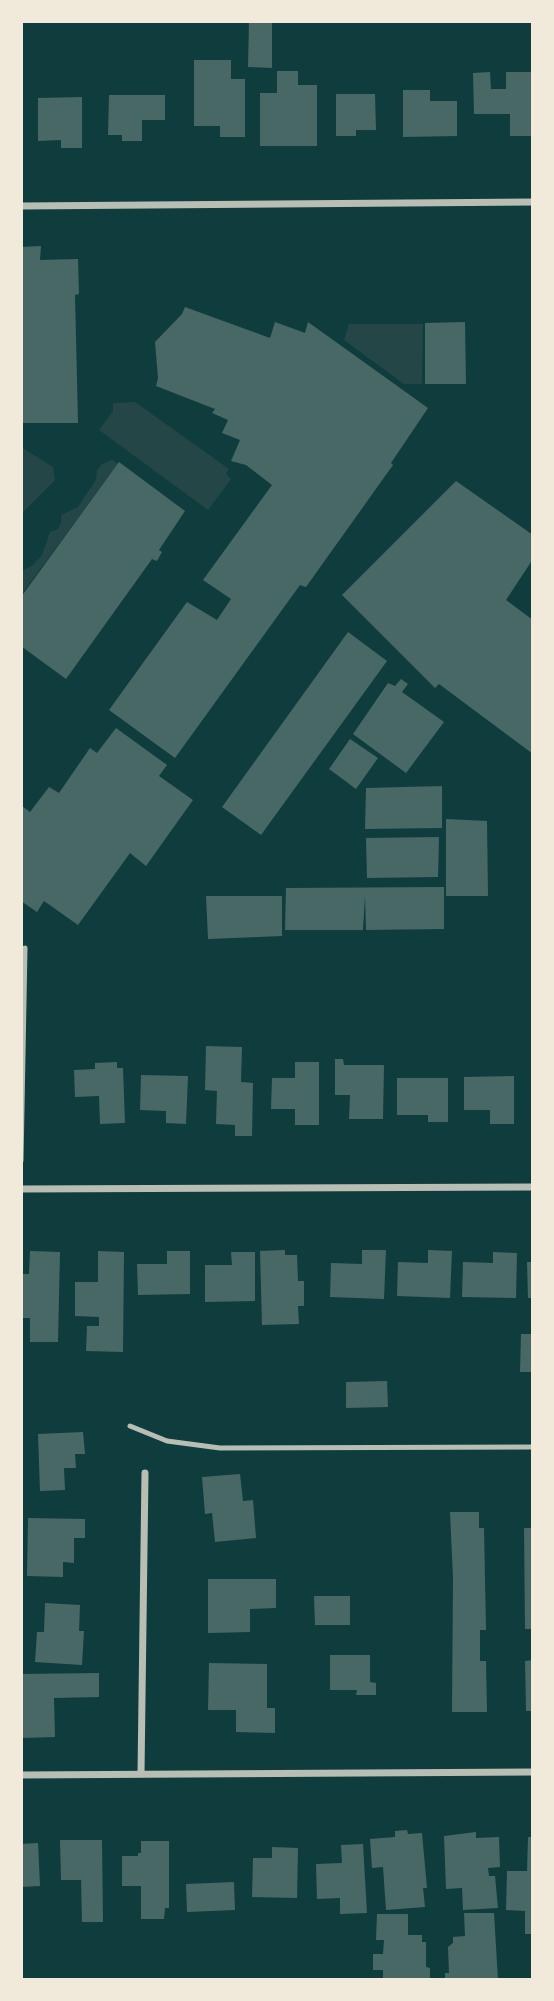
<!DOCTYPE html>
<html>
<head>
<meta charset="utf-8">
<style>
  body { margin:0 }
  #map { position:relative; width:554px; height:2001px; overflow:hidden; background:#0f3d3e; font-family:Arial,sans-serif }
  canvas { display:block }
  .frame { position:absolute; inset:0; border:23px solid #f1e9da; pointer-events:none }
</style>
</head>
<body>
<div id="map">
<canvas width="554" height="2001"></canvas>
<div class="frame"></div>
</div>
<script>
const c = document.querySelector('canvas').getContext('2d');
c.lineJoin = 'round';
function fill(path, color) { c.fillStyle = color; c.fill(path, 'evenodd'); }
const toPath = rows => new Path2D(rows.map(r => 'M' + r).join(''));
function trace(path, color, width, dash) { c.strokeStyle = color; c.lineWidth = width; c.lineCap = dash ? 'butt' : 'round'; c.setLineDash(dash || []); c.stroke(path); }
fill(toPath([
  [349,324,423,324,422,384,404,384,344,340],
  [135,402,229,469,226,474,231,479,208,510,99,430,113,411,113,403],
  [21,447,53,467,55,480,21,514],
  [112,460,118,464,21,595,23,570,32,566,42,555,50,532,58,529,61,523,61,515,78,507,96,480,97,470,102,464]
]), '#244646');
fill(toPath([
  [249,21,272,21,272,68,248,67],
  [194,60,231,60,231,79,245,79,245,137,220,137,220,126,194,126],
  [277,71,298,71,298,85,317,85,317,146,260,146,260,93,277,93],
  [490,72,491,89,506,89,506,72,531,72,531,136,510,136,510,114,474,114,473,73],
  [403,90,430,90,430,101,457,101,457,136,403,137],
  [336,94,375,94,376,130,356,130,356,136,336,136],
  [109,95,165,95,165,120,142,120,142,141,122,141,122,135,108,135],
  [82,97,82,148,61,148,61,140,38,141,38,98],
  [41,246,40,260,78,259,79,294,75,295,78,423,21,423,21,247],
  [185,307,270,338,275,322,305,333,308,322,428,408,391,463,393,465,306,587,300,585,175,758,109,710,187,602,217,620,231,599,203,580,272,485,246,465,231,461,240,440,222,433,228,420,212,413,215,409,156,386,158,378,155,342,182,314],
  [465,322,466,384,425,384,425,323],
  [119,462,185,511,159,550,162,552,157,561,152,559,66,679,21,646,21,597],
  [456,481,533,535,533,559,506,600,533,620,533,754,439,684,435,688,342,595],
  [348,632,387,661,261,835,222,807],
  [401,679,408,684,402,692,444,722,406,773,353,734,388,683,395,686],
  [116,728,167,765,159,776,193,800,146,866,130,853,78,925,44,901,37,912,21,901,21,808,22,806,30,812,49,787,59,793,90,748,97,753],
  [350,739,378,758,356,789,329,769],
  [442,786,442,828,365,829,366,788],
  [446,819,487,821,488,896,446,896],
  [439,837,438,877,367,878,366,838],
  [444,887,444,929,366,930,365,896,363,930,285,930,286,888],
  [206,896,282,896,282,936,208,939],
  [206,1046,242,1047,241,1082,253,1083,252,1136,235,1136,235,1125,216,1124,217,1091,205,1090],
  [335,1059,343,1059,344,1065,384,1065,383,1119,349,1119,350,1095,335,1095],
  [117,1062,117,1068,123,1068,125,1123,100,1124,99,1096,75,1097,74,1070,95,1069,95,1063],
  [295,1062,319,1062,319,1125,295,1125,295,1109,271,1109,272,1078,295,1078],
  [141,1075,188,1076,186,1124,166,1123,166,1111,140,1110],
  [514,1076,514,1124,490,1124,490,1110,464,1110,464,1077],
  [397,1078,448,1078,448,1122,428,1122,428,1115,397,1115],
  [285,1250,285,1255,297,1255,298,1281,304,1281,304,1306,298,1306,299,1324,262,1325,260,1251],
  [362,1250,386,1250,384,1299,330,1297,331,1263,362,1264],
  [428,1250,452,1251,450,1298,397,1296,398,1262,428,1263],
  [30,1251,60,1252,58,1342,30,1342,30,1318,21,1318,21,1274,29,1274],
  [98,1251,124,1252,123,1352,86,1351,87,1326,99,1326,99,1317,75,1316,75,1282,98,1282],
  [167,1251,190,1251,190,1294,138,1295,137,1264,167,1264],
  [231,1252,255,1252,255,1301,205,1302,205,1265,232,1265],
  [493,1252,517,1253,516,1298,462,1297,463,1262,493,1263],
  [527,1262,533,1262,533,1298,528,1298],
  [521,1334,533,1334,533,1372,520,1372],
  [387,1381,388,1407,346,1408,346,1382],
  [83,1432,85,1454,75,1454,76,1468,64,1468,65,1490,40,1491,38,1434],
  [240,1474,243,1501,253,1500,256,1538,215,1542,212,1513,205,1514,202,1477],
  [450,1512,479,1512,479,1528,484,1528,486,1630,480,1630,480,1661,486,1661,487,1712,452,1712,453,1578],
  [28,1518,85,1519,85,1538,74,1538,74,1563,63,1562,63,1577,27,1576],
  [524,1528,533,1528,533,1629,525,1629],
  [208,1579,276,1579,276,1608,250,1609,250,1632,208,1633],
  [314,1596,350,1596,350,1625,315,1625],
  [45,1603,80,1605,79,1631,84,1631,82,1665,35,1662,37,1632,44,1632],
  [330,1655,370,1655,370,1682,376,1683,376,1695,356,1695,357,1690,330,1690],
  [533,1660,533,1711,526,1711,525,1661],
  [209,1663,267,1664,267,1708,275,1708,275,1733,236,1732,236,1710,208,1710],
  [99,1673,99,1697,54,1698,55,1737,21,1738,21,1674],
  [407,1830,408,1834,422,1833,427,1888,423,1888,425,1907,386,1910,383,1867,372,1868,370,1839,395,1837,395,1831],
  [476,1832,476,1838,499,1837,500,1867,488,1868,489,1876,495,1876,498,1908,463,1910,462,1888,446,1889,444,1836],
  [528,1837,533,1837,533,1934,525,1934,525,1911,506,1910,507,1871,527,1871],
  [60,1840,102,1840,103,1922,82,1922,81,1880,61,1880],
  [141,1841,169,1841,169,1908,165,1908,164,1919,141,1919,141,1886,122,1886,122,1856,138,1856,138,1853,141,1853],
  [38,1843,40,1886,21,1887,21,1844],
  [363,1844,367,1913,340,1914,340,1898,317,1899,316,1864,342,1863,341,1845],
  [272,1847,298,1848,297,1898,252,1897,253,1858,272,1858],
  [234,1882,235,1910,187,1912,186,1884],
  [464,1913,494,1913,498,1980,445,1980,445,1973,449,1973,448,1947,453,1943,453,1937,465,1936],
  [377,1914,408,1914,408,1935,422,1935,422,1942,426,1942,426,1967,430,1968,430,1980,383,1980,383,1970,373,1970,373,1954,383,1954,384,1940,376,1940]
]), '#486865');
trace(toPath([
  [21,1161,25,948],
  [130,1426,167,1441,220,1448,533,1447]
]), '#b8beb3', 5);
trace(toPath([
  [21,206,533,202],
  [21,1189,533,1187],
  [141,1773,145,1473],
  [21,1775,533,1772]
]), '#b8beb3', 7);
</script>
</body>
</html>
